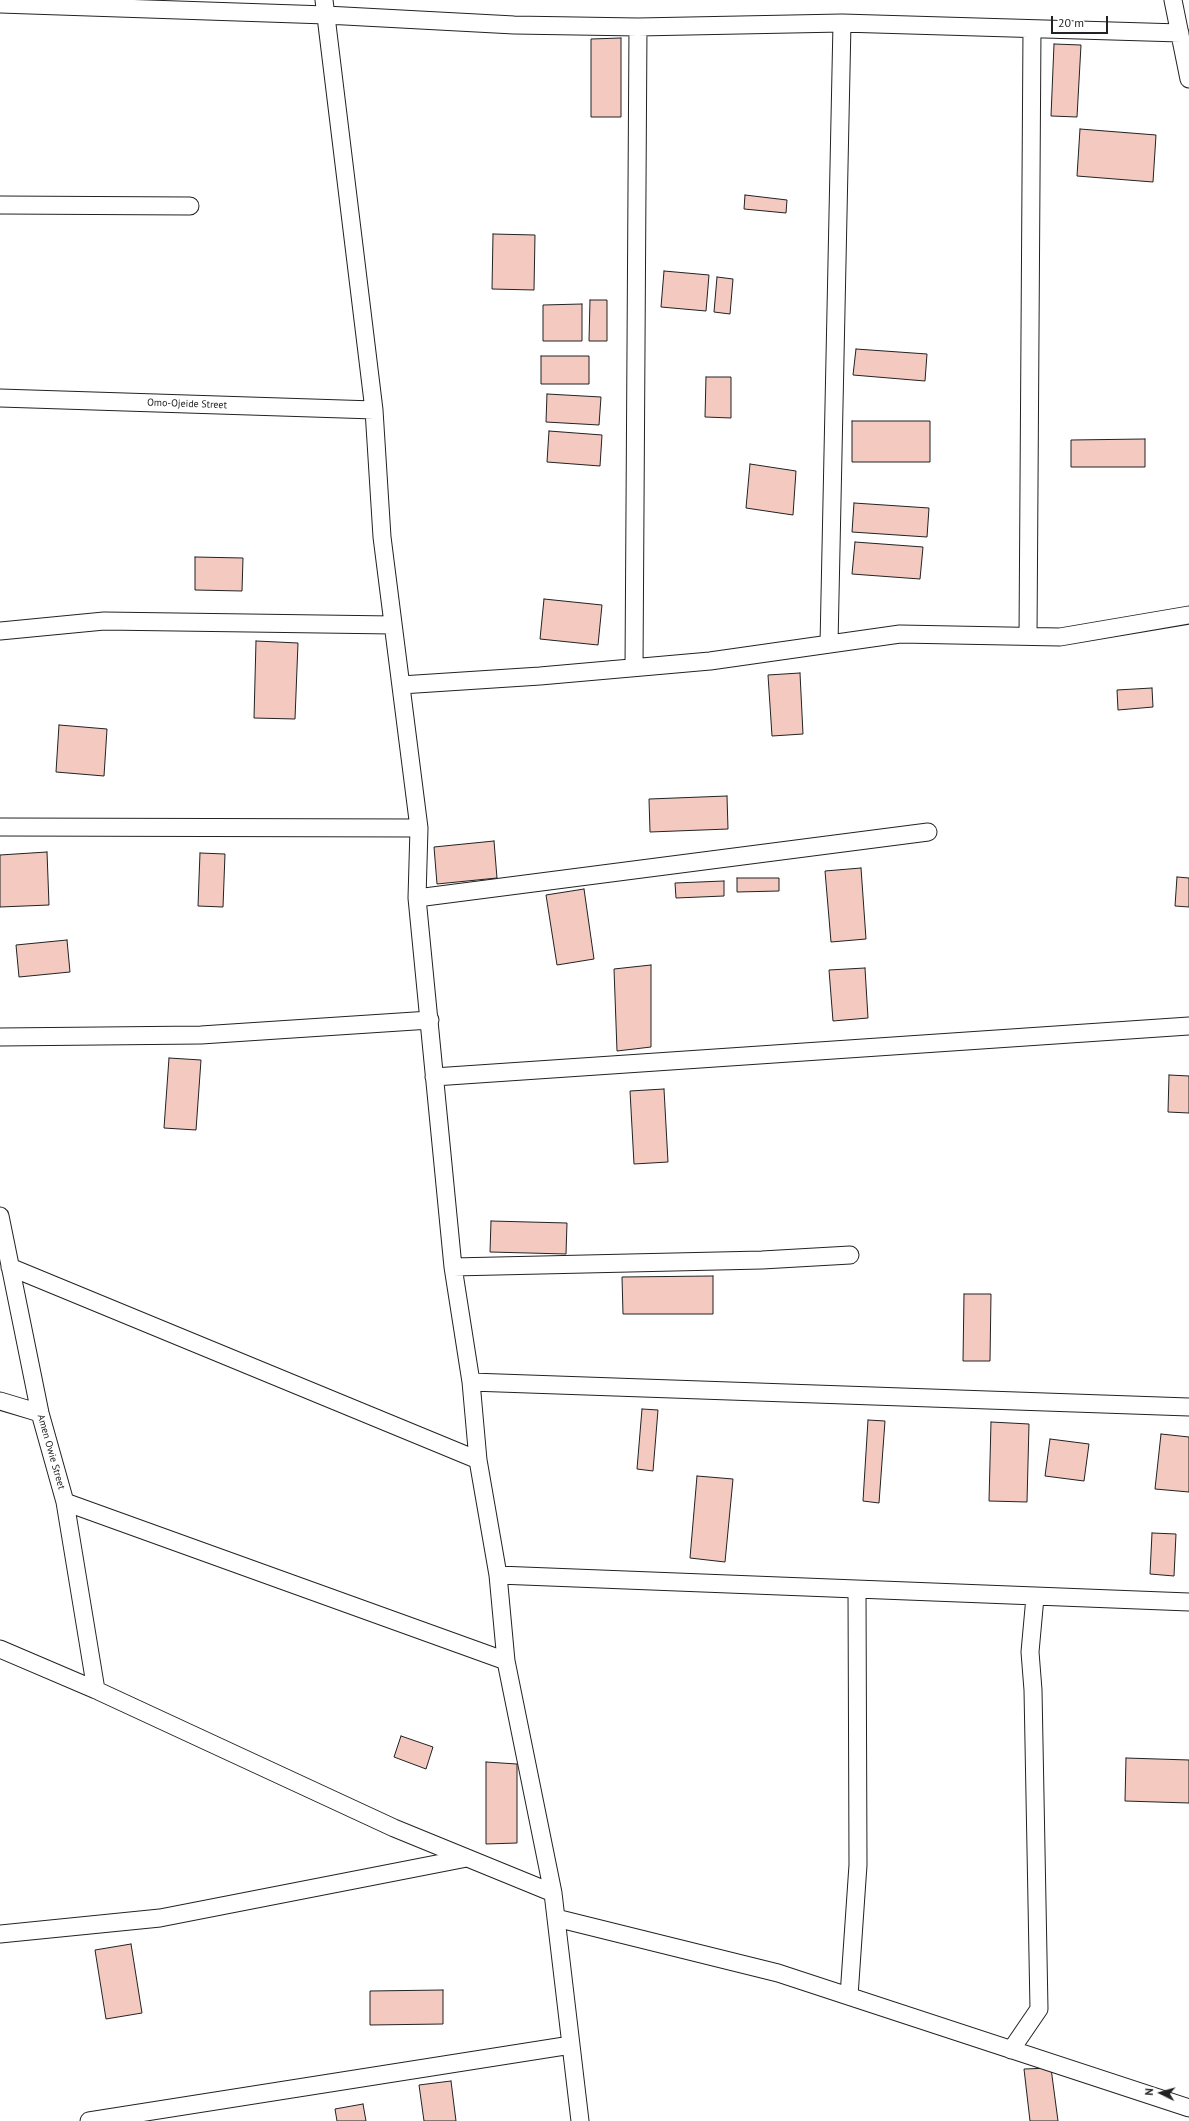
<!DOCTYPE html>
<html>
<head>
<meta charset="utf-8">
<style>
  body { margin:0 }
  #map { position:relative; width:1189px; height:2121px; overflow:hidden; background:#fff; font-family:"PT Sans",sans-serif }
  canvas { display:block }
  .north { position:absolute; left:1141px; top:2073px; width:40px; height:40px; -webkit-text-stroke:3px #fff; paint-order:stroke; rotate:275deg; font-size:11px; font-weight:700; line-height:16px; text-align:center; color:#222 }
  .north::after { content:''; display:block; margin:auto; width:14px; height:18px; background:#222; clip-path:polygon(50% 0,100% 100%,50% 72%,0 100%) }
  .scale { position:absolute; left:1051px; top:16px; width:57px; height:18px; box-sizing:border-box; border:2px solid #222; border-top:0; padding-left:5px; font-size:12px; line-height:14px; white-space:nowrap; color:#222; -webkit-text-stroke:3px #fff; paint-order:stroke }
</style>
</head>
<body>
<div id="map">
<canvas width="1189" height="2121"></canvas>
<div class="north">N</div>
<div class="scale">20 m</div>
</div>
<script>
const c = document.querySelector('canvas').getContext('2d');
c.lineJoin = 'round';
function fill(path, color) { c.fillStyle = color; c.fill(path, 'evenodd'); }
const toPath = rows => new Path2D(rows.map(r => 'M' + r).join(''));
function trace(path, color, width, dash) { c.strokeStyle = color; c.lineWidth = width; c.lineCap = dash ? 'butt' : 'round'; c.setLineDash(dash || []); c.stroke(path); }
function write(font, color, halo, rows, align = 'center') {
  c.font = font + ' "PT Sans",sans-serif'; c.lineWidth = 3; c.setLineDash([]); c.textBaseline = 'middle'; c.strokeStyle = halo; c.fillStyle = color; for (const [text, x, y, turn = 0] of rows) {
    c.save(); c.translate(x, y); c.rotate((+turn || 0) * Math.PI / 180); c.textAlign = isNaN(turn) ? turn : align; if (halo) c.strokeText(text, 0, 0); c.fillText(text, 0, 0); c.restore();
  }
}
const building = toPath([
  [621,38,621,117,591,117,591,39,621,38],
  [1054,44,1081,45,1077,117,1051,116,1054,44],
  [1080,129,1156,135,1153,182,1077,176,1080,129],
  [745,195,787,200,786,213,744,209,745,195],
  [493,234,535,235,534,290,492,289,493,234],
  [664,271,709,275,706,311,661,307,664,271],
  [717,277,733,279,730,314,714,312,717,277],
  [590,300,607,300,607,341,589,341,590,300],
  [582,304,582,341,543,341,543,305,582,304],
  [856,349,927,354,925,381,853,375,856,349],
  [541,356,589,356,589,384,541,384,541,356],
  [706,377,731,377,731,418,705,417,706,377],
  [547,394,601,397,599,425,546,422,547,394],
  [852,421,930,421,930,462,852,462,852,421],
  [549,431,602,435,600,466,547,462,549,431],
  [1145,439,1145,467,1071,467,1071,440,1145,439],
  [750,464,796,471,793,515,746,508,750,464],
  [854,503,929,508,927,537,852,532,854,503],
  [855,542,923,547,920,579,852,574,855,542],
  [195,557,243,558,242,591,195,590,195,557],
  [544,599,602,605,598,645,540,639,544,599],
  [256,641,298,643,295,719,254,718,256,641],
  [800,673,803,734,772,736,768,675,800,673],
  [1152,688,1153,707,1118,710,1117,690,1152,688],
  [59,725,107,729,104,776,56,772,59,725],
  [727,796,728,829,650,832,649,799,727,796],
  [494,841,497,878,437,884,434,847,494,841],
  [47,852,49,905,0,907,0,855,47,852],
  [200,853,225,854,223,907,198,906,200,853],
  [861,868,866,939,831,942,825,871,861,868],
  [1177,877,1189,878,1189,907,1175,906,1177,877],
  [737,878,779,878,779,891,737,892,737,878],
  [724,881,724,896,676,898,675,883,724,881],
  [584,889,594,959,557,965,546,895,584,889],
  [67,940,70,972,19,977,16,945,67,940],
  [651,965,651,1047,617,1051,614,969,651,965],
  [865,968,868,1018,833,1021,829,970,865,968],
  [169,1058,201,1060,196,1130,164,1128,169,1058],
  [1169,1075,1189,1076,1189,1113,1168,1112,1169,1075],
  [664,1089,668,1162,634,1164,630,1091,664,1089],
  [491,1221,567,1223,566,1254,490,1252,491,1221],
  [713,1276,713,1314,623,1314,622,1277,713,1276],
  [964,1294,991,1294,990,1361,963,1361,964,1294],
  [642,1409,658,1410,653,1471,637,1469,642,1409],
  [868,1420,885,1421,879,1503,863,1501,868,1420],
  [991,1422,1029,1424,1027,1502,989,1501,991,1422],
  [1161,1434,1189,1437,1189,1492,1155,1489,1161,1434],
  [1050,1439,1089,1444,1084,1481,1045,1476,1050,1439],
  [697,1476,733,1479,725,1562,690,1558,697,1476],
  [1152,1533,1176,1534,1174,1576,1150,1574,1152,1533],
  [401,1736,433,1747,426,1769,394,1757,401,1736],
  [1126,1758,1189,1760,1189,1803,1125,1801,1126,1758],
  [486,1762,517,1764,517,1843,486,1844,486,1762],
  [131,1944,142,2013,106,2019,95,1950,131,1944],
  [443,1990,443,2024,370,2025,370,1991,443,1990],
  [1051,2068,1058,2121,1030,2121,1024,2069,1051,2068],
  [451,2081,456,2121,424,2121,419,2085,451,2081],
  [363,2104,366,2121,337,2121,335,2109,363,2104]
]);
fill(building, '#f3c9c0');
trace(building, '#222', 1);
const minor = toPath([
  [324,0,374,410,382,537,419,828,417,898,453,1267,471,1382,478,1460,498,1575,506,1661,553,1893,580,2121],
  [1173,0,1189,79],
  [0,4,326,15,514,25,638,27,842,23,1180,33],
  [0,205,190,206],
  [0,398,374,410],
  [0,631,104,621,393,625],
  [1028,636,1032,29],
  [829,644,842,23],
  [634,667,638,27],
  [401,685,540,676,710,661,900,634,1060,637,1189,615],
  [0,827,419,828],
  [417,898,928,832],
  [0,1037,201,1035,430,1020],
  [434,1077,1189,1026],
  [0,1216,40,1413,65,1502,96,1690],
  [10,1267,478,1460],
  [453,1267,762,1260,850,1255],
  [471,1382,1189,1407],
  [0,1401,40,1413],
  [65,1502,506,1661],
  [498,1575,1189,1602],
  [0,1649,96,1690,394,1828,553,1893],
  [556,1918,778,1973,1189,2108],
  [0,1934,160,1918,467,1858],
  [849,1996,858,1865,857,1590],
  [1011,2050,1039,2009,1033,1690,1030,1652,1035,1597],
  [89,2121,571,2045]
]);
trace(minor, '#222', 19);
trace(minor, '#fff', 17);
write('10px', '#222', '#fff', [
  ["Omo-Ojeide Street",187,404,2],
  ["Amen Owie Street",51,1452,74]
]);
</script>
</body>
</html>
